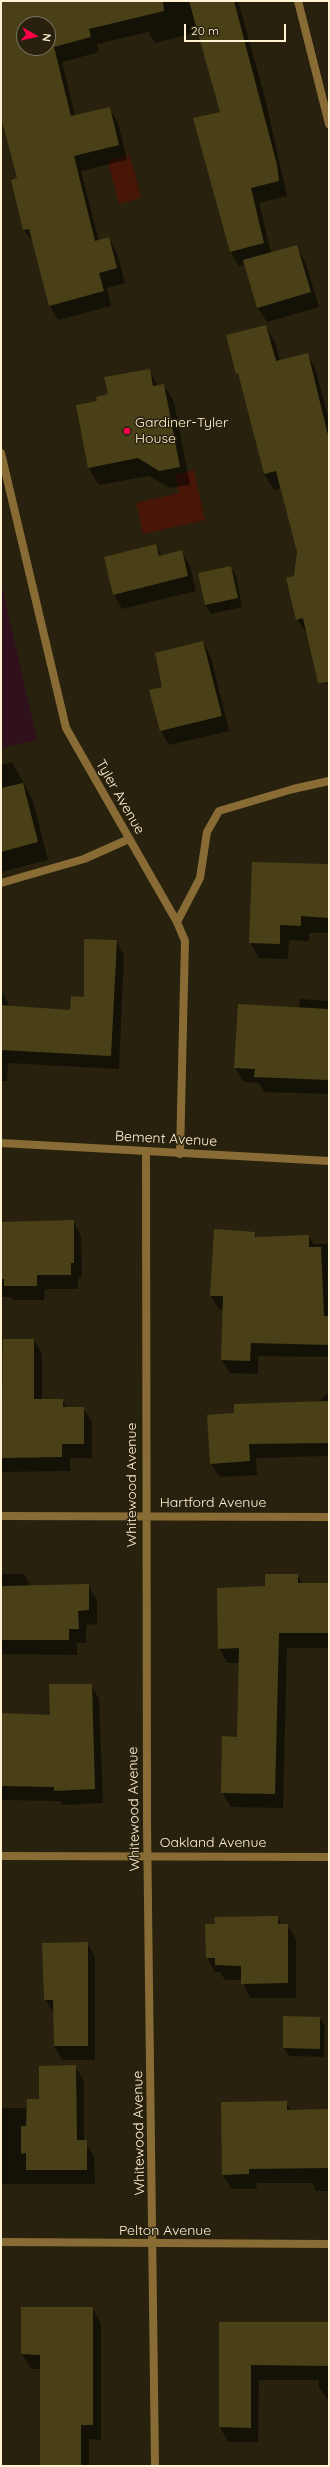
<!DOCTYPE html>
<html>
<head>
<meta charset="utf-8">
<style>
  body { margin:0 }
  #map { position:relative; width:330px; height:2467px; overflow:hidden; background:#27210d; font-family:Quicksand,sans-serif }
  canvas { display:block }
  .frame { position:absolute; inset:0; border:2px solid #fff3d3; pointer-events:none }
  .north { position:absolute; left:16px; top:16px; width:40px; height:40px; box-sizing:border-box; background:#27210d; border:1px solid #7d755c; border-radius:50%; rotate:98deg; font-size:11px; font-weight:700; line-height:16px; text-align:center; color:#fff3d3 }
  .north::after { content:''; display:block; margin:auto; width:14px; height:18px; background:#fe0049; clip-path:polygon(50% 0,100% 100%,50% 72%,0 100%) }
  .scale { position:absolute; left:184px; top:24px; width:102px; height:18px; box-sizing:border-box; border:2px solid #fff3d3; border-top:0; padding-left:5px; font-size:12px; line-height:14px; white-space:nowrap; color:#fff3d3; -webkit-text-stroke:3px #27210d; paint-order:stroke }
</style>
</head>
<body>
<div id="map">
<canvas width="330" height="2467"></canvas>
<div class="frame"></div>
<div class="north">N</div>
<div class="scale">20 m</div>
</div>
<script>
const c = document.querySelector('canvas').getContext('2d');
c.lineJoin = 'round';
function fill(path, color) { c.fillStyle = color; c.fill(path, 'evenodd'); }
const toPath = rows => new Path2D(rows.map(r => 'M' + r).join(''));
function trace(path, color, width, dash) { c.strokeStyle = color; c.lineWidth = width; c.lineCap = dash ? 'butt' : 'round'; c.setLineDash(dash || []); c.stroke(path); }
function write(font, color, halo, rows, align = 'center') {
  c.font = font + ' Quicksand,sans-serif'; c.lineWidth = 3; c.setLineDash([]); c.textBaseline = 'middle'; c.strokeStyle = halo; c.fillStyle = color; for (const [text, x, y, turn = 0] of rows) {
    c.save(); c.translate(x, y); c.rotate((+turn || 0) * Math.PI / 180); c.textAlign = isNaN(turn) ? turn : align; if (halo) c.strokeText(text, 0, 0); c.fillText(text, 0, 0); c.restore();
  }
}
fill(toPath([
  [1,582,37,740,1,748]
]), '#31101e');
fill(toPath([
  [130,155,141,198,119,204,108,161],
  [194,470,205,520,143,534,136,503,179,493,175,475]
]), '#471606');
fill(toPath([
  [1,1,238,1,264,94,287,196,259,203,271,253,296,246,305,261,319,307,267,322,258,308,246,264,239,266,230,251,221,113,199,32,155,43,148,32,97,44,99,52,62,62,75,116,110,109,118,123,127,160,81,171,99,241,109,239,117,253,125,283,107,288,111,306,58,320,49,305,34,244,24,230,18,179,1,113],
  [24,24,48,24,48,48,24,48],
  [266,326,275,342,280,361,307,354,316,370,329,421,329,683,325,684,315,668,308,635,297,619,295,577,298,552,281,488,274,490,264,474,241,381,237,373],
  [149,370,158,386,164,385,174,402,190,485,170,488,149,476,99,485,88,467,98,402],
  [156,545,162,556,181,551,190,566,196,591,122,609,114,594],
  [231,567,236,576,242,607,211,614,206,605,200,574],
  [203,642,211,657,229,731,169,745,161,731,164,688],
  [12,762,33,801,48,860,1,872,1,765],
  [329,865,329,933,309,933,309,941,289,940,288,959,259,958,250,942],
  [116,941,124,955,119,1069,8,1063,7,1081,1,1081,1,990,10,1007,71,1011,85,998],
  [300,999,329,1001,329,1094,264,1092,259,1083,244,1082,235,1068,299,1008],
  [73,1221,81,1236,82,1277,78,1277,78,1289,45,1289,44,1300,13,1300,11,1297,1,1297,1,1223],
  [254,1232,257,1237,309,1236,314,1244,329,1244,329,1357,258,1356,258,1374,230,1373,222,1360,224,1310,219,1309,211,1296],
  [34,1340,42,1354,42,1400,62,1400,67,1408,83,1408,92,1422,92,1458,70,1458,70,1471,1,1472,1,1371,4,1371],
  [329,1392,329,1458,328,1456,256,1458,257,1475,219,1477,211,1463,318,1402],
  [1,1574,24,1574,31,1586,88,1585,97,1600,97,1624,86,1625,86,1643,77,1643,77,1655,1,1654],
  [297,1575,303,1584,329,1584,329,1648,287,1648,283,1808,231,1807,222,1792,238,1738,240,1663,227,1663,219,1648,266,1587],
  [91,1685,99,1699,103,1803,63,1805,61,1801,2,1800,1,1714,51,1716],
  [277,1917,282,1925,287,1925,296,1939,296,1998,250,1998,242,1980,225,1980,220,1972,215,1972,207,1957],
  [87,1943,95,1957,95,2060,62,2060,54,2046,54,2013,45,1999],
  [320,2018,325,2026,324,2057,289,2056,284,2048],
  [75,2066,84,2081,84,2141,94,2156,95,2184,1,2184,1,2108,28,2108,40,2100],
  [286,2102,291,2111,329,2110,329,2191,316,2191,312,2183,256,2183,257,2189,232,2189,223,2175],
  [92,2308,101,2323,101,2440,89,2439,89,2466,41,2466,41,2369,31,2369,22,2354],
  [220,2323,329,2324,329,2402,319,2387,319,2380,259,2380,258,2442,228,2442,220,2427]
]), '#0007');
fill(toPath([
  [1,1,163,1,164,11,89,29,91,37,54,47,71,116,110,107,119,145,74,156,95,241,109,237,117,268,99,273,104,291,49,306,29,229,23,230,11,180,17,178,1,117],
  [24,24,48,24,48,48,24,48],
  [189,1,234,1,277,165,279,181,251,188,264,243,230,252,193,118,220,112],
  [297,245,311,292,257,308,243,260],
  [266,325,276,361,308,353,329,439,329,682,318,683,303,618,296,620,286,578,294,576,297,552,276,471,264,474,238,373,236,374,226,335],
  [150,369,153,386,164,384,180,467,159,471,138,458,88,468,76,405,97,401,96,397,108,394,104,377],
  [156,544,159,556,182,550,188,576,113,595,104,557],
  [231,566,238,598,205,605,198,573],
  [203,641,222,716,160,731,149,690,162,687,155,653],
  [23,783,38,842,1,852,1,788],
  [252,862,329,864,329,918,301,916,301,926,280,925,280,944,249,943],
  [84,939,117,940,111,1056,1,1050,1,1005,70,1010,71,996,84,997],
  [238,1004,329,1009,329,1080,254,1077,255,1069,234,1068],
  [74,1220,74,1263,71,1263,71,1275,37,1275,37,1286,4,1286,4,1279,1,1279,1,1222],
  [214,1229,255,1232,255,1237,309,1235,309,1247,321,1247,324,1316,329,1316,329,1345,251,1343,250,1361,221,1360,223,1296,210,1296],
  [3,1339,34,1339,34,1399,63,1399,63,1407,84,1407,84,1444,62,1444,62,1457,1,1458],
  [329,1401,329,1443,249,1444,250,1461,210,1464,207,1415,234,1413,234,1404],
  [265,1574,298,1574,298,1583,329,1583,329,1633,279,1633,275,1794,221,1793,222,1736,237,1737,239,1648,218,1649,217,1588,265,1586],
  [89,1584,89,1610,78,1611,79,1629,69,1629,69,1640,1,1640,1,1586],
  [49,1684,92,1684,95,1789,54,1791,54,1787,1,1786,1,1713,50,1715],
  [278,1916,278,1924,288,1924,288,1983,241,1984,241,1966,215,1965,215,1958,206,1958,205,1924,215,1924,214,1917],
  [88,1942,88,2046,54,2046,53,2000,44,2000,42,1943],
  [283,2016,320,2017,320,2049,283,2048],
  [76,2065,77,2140,87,2140,87,2170,26,2170,26,2153,21,2154,21,2126,26,2126,27,2099,39,2099,39,2066],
  [287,2101,287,2110,329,2109,329,2168,249,2169,249,2174,222,2175,221,2102],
  [21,2307,93,2307,93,2425,81,2425,81,2466,40,2466,40,2355,21,2354],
  [219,2322,329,2322,329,2366,251,2365,251,2428,219,2427]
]), '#494018');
trace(toPath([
  [1,883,84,859,129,839]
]), '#896c35', 8);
trace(toPath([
  [298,1,329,124],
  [1,453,66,728,177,922,185,941,180,1154],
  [177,922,200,878,207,832,219,811,293,789,329,781],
  [146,1151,147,1823,155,2466],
  [1,1516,329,1517],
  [1,1856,329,1857],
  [1,2242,329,2244]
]), '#896c35', 8);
trace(toPath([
  [1,1143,329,1161]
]), '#896c35', 8);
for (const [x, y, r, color] of [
  [127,431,4,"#fe0049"]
]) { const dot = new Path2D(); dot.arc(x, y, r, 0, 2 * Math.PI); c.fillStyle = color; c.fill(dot); trace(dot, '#27210d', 1.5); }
write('14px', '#fff3d3', '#27210d', [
  ["Gardiner-Tyler",135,423],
  ["House",135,439]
], 'left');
write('14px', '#fff3d3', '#27210d', [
  ["Tyler Avenue",120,797,60],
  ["Bement Avenue",166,1139,3],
  ["Whitewood Avenue",132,1485,-90],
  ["Hartford Avenue",213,1503],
  ["Whitewood Avenue",134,1809,-91],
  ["Oakland Avenue",213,1843],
  ["Whitewood Avenue",139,2133,-91],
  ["Pelton Avenue",165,2231]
]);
</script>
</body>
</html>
